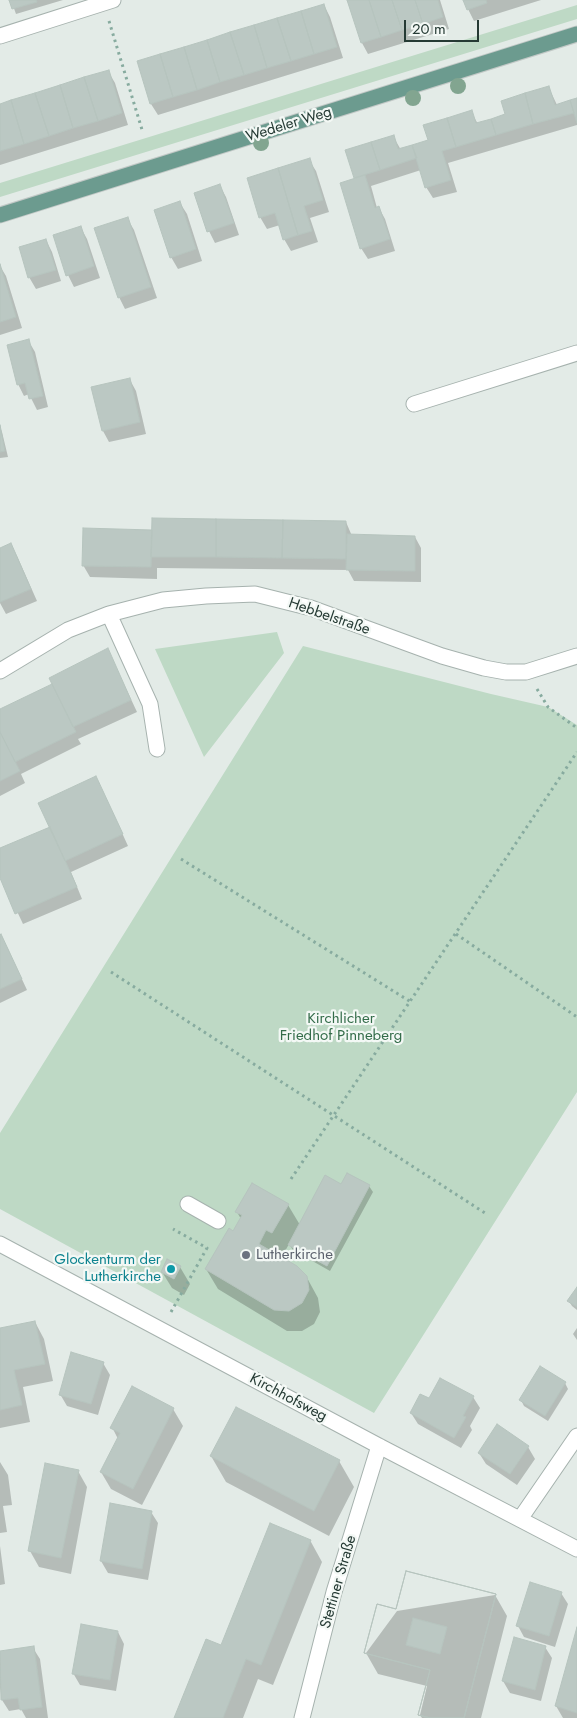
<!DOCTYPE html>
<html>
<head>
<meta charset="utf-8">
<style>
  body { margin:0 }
  #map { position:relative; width:577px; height:1718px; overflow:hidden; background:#e3ebe7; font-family:Jost,sans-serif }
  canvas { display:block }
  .scale { position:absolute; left:404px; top:20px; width:75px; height:22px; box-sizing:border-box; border:2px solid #253a34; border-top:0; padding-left:6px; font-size:15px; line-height:18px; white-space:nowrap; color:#253a34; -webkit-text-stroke:4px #f3f8f5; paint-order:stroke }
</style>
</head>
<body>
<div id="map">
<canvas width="577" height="1718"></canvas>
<div class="scale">20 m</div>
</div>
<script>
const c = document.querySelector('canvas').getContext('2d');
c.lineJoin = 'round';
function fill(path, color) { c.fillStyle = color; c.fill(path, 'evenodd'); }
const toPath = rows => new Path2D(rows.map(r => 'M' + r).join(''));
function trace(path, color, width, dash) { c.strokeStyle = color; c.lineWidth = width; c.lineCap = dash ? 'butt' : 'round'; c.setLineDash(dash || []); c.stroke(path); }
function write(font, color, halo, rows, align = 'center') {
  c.font = font + ' Jost,sans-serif'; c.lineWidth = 4.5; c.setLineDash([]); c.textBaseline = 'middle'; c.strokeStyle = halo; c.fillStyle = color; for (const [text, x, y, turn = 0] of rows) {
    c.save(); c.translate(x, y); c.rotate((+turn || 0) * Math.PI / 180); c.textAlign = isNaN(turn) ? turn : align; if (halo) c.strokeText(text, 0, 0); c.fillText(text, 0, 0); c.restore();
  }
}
fill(toPath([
  [577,5,577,19,0,197,0,183],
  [277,632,284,653,204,757,155,649],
  [303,646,491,694,548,707,577,725,577,1092,374,1413,0,1209,0,1133]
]), '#bed9c5');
fill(toPath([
  [11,0,63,0,16,14],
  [348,0,440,0,449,29,368,54,362,43],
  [465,0,541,0,474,21,468,9],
  [324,5,330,17,343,58,158,115,151,104],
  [108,71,115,83,128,125,0,165,0,105],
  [549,88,557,105,577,99,577,125,448,163,457,192,433,198,426,187,421,170,371,186,377,208,379,208,385,219,395,251,368,259,361,248,356,179,347,150,393,136,401,150,429,141,471,112,478,124,507,115],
  [309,160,316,171,329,212,310,218,318,242,291,251,284,239,280,225,267,229,260,217],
  [220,186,226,197,239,235,215,243,209,231,196,194],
  [180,203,187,214,202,261,178,269,171,257],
  [127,218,134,230,157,298,125,309,119,297],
  [81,228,87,239,100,278,74,287,68,275],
  [46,240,52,252,61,281,36,289,29,277],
  [0,266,6,276,22,328,0,335],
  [28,340,35,352,48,407,37,410,29,394,24,396,18,384],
  [130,380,136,391,146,434,109,442,103,431,93,388],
  [0,427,2,432,8,457,0,458],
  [346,522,352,536,415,537,421,548,421,582,354,581,348,570,157,568,157,579,90,577,83,565],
  [11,544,17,556,37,601,6,614,0,603,0,549],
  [108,650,137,712,78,739,81,744,21,774,25,783,0,796,0,711,54,684],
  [102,789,128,846,71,872,82,899,23,924,0,875,0,849,51,827],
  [0,936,7,947,27,990,0,1003],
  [342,1186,369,1186,373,1192,330,1271,293,1250,289,1244,284,1253,278,1250,275,1255,306,1276,318,1298,320,1312,314,1324,302,1331,287,1331,218,1289,206,1269,234,1232,241,1219,237,1212,288,1205,300,1225],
  [180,1267,190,1284,184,1295,172,1288,162,1272],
  [577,1289,577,1310,572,1306,569,1301],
  [35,1322,44,1339,53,1381,23,1387,30,1422,0,1428,0,1329],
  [577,1328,577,1340,573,1334],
  [103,1363,110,1375,98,1415,67,1406,60,1394],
  [565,1383,568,1389,548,1421,524,1406,521,1400],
  [473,1397,480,1408,470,1426,472,1430,461,1448,418,1424,411,1413,429,1400],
  [173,1409,183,1426,142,1505,111,1489,101,1472,118,1439,112,1427],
  [497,1426,528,1447,535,1459,517,1485,486,1464,479,1453],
  [211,1456,339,1461,354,1487,329,1536,226,1482],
  [0,1462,8,1475,12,1505,3,1506,7,1532,0,1533],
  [78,1471,87,1487,71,1574,39,1567,30,1551],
  [151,1512,158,1523,148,1580,108,1573,101,1561],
  [270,1525,311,1542,322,1562,273,1685,258,1679,243,1718,175,1718,221,1647],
  [0,1546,5,1584,0,1585],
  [561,1593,568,1604,555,1647,524,1637,518,1626],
  [495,1595,507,1616,481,1718,422,1718,420,1715,427,1686,378,1674,366,1653,397,1611],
  [118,1632,124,1644,116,1691,80,1685,73,1673],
  [577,1632,577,1718,563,1718,556,1706],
  [545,1647,552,1658,541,1701,510,1693,503,1681],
  [33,1648,40,1659,48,1718,26,1718,21,1709,9,1711,2,1700,0,1687,0,1652]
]), '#0003');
const building = toPath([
  [9,0,36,0,37,2,12,9,9,0],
  [347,0,369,0,381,37,361,43,347,0],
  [369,0,392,0,402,30,381,37,369,0],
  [392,0,415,0,423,24,402,30,392,0],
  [415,0,438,0,443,17,423,24,415,0],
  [463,0,486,0,487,3,467,10,463,0],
  [324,4,337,47,314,54,301,11,324,4],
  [301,11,314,54,291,61,277,18,301,11],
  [277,18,291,61,267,68,254,25,277,18],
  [254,25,267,68,244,75,230,32,254,25],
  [230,32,244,75,220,82,207,40,230,32],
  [207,40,220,82,197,90,184,47,207,40],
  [184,47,197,90,173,97,160,54,184,47],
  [160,54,173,97,150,104,137,61,160,54],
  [109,70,122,113,98,121,84,77,109,70],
  [84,77,98,121,73,128,60,85,84,77],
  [60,85,73,128,49,136,35,93,60,85],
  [549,86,555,105,570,100,574,113,533,124,525,93,549,86],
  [35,93,49,136,24,144,11,100,35,93],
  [525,93,533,124,496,135,491,119,505,114,501,101,525,93],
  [577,98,577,123,570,100,577,98],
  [11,100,24,144,0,151,0,104,11,100],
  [472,110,476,123,491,119,496,135,456,147,447,118,472,110],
  [447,118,456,147,442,151,451,180,425,188,412,145,428,140,423,125,447,118],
  [394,135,398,149,412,145,417,158,380,170,371,142,394,135],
  [371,142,380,170,354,178,345,150,371,142],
  [310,158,323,200,304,206,312,231,298,235,278,168,310,158],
  [278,168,298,235,283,240,275,213,259,218,247,178,278,168],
  [365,175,375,208,379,206,390,239,360,249,340,183,365,175],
  [220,184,234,223,207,232,194,193,220,184],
  [180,201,196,249,170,258,154,210,180,201],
  [128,217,151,287,118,298,94,228,128,217],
  [81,226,94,266,66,276,53,235,81,226],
  [46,239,56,270,28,278,19,247,46,239],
  [0,264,16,317,0,322,0,264],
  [29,339,43,396,29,399,25,383,17,385,7,345,29,339],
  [130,378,140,422,102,431,91,387,130,378],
  [0,425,5,451,0,452,0,425],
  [152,518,216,519,216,557,151,557,152,518],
  [216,519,283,520,282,558,216,557,216,519],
  [283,520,346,521,346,559,282,558,283,520],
  [83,528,152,530,151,567,82,566,83,528],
  [347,534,415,536,415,571,346,570,347,534],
  [11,543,31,589,0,602,0,548,11,543],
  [108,648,131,700,73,727,49,678,108,648],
  [52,684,76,732,15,762,0,732,0,709,52,684],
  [0,732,20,771,0,781,0,732],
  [96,776,123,834,65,861,38,803,96,776],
  [50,827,77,887,15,914,0,878,0,848,50,827],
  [1,934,22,979,0,989,0,935,1,934],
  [347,1173,370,1185,327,1266,288,1245,325,1175,341,1184,347,1173],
  [252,1183,289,1204,272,1233,266,1230,259,1244,297,1266,307,1276,309,1290,302,1303,289,1311,274,1310,205,1269,229,1228,233,1231,242,1215,235,1212,252,1183],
  [167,1259,181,1266,174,1279,161,1272,167,1259],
  [577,1287,577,1307,567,1301,577,1287],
  [35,1321,45,1364,14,1370,22,1405,0,1410,0,1328,35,1321],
  [71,1352,104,1362,91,1404,59,1395,71,1352],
  [540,1366,566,1382,545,1416,519,1400,540,1366],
  [440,1378,474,1396,463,1416,466,1417,454,1438,410,1413,420,1394,429,1398,440,1378],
  [132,1386,174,1408,133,1489,100,1472,120,1433,110,1428,132,1386],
  [236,1407,340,1460,314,1511,210,1456,236,1407],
  [497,1424,529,1446,510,1474,478,1453,497,1424],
  [45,1463,79,1470,61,1558,28,1551,45,1463],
  [110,1503,152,1511,142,1569,100,1561,110,1503],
  [270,1523,311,1540,261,1665,246,1659,223,1718,174,1718,206,1639,221,1645,270,1523],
  [406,1571,496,1594,464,1718,430,1718,418,1715,430,1670,364,1653,377,1604,396,1609,406,1571],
  [413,1618,447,1627,440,1654,406,1645,413,1618],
  [406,1571,496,1594,464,1718,430,1718,418,1715,430,1670,364,1653,377,1604,396,1609,406,1571],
  [530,1582,562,1592,549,1636,516,1626,530,1582],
  [81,1624,118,1631,110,1680,72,1674,81,1624],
  [577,1627,577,1713,555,1706,577,1627],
  [514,1637,546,1646,535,1690,502,1681,514,1637],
  [34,1646,42,1707,20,1710,18,1698,1,1700,0,1651,34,1646]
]);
fill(building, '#bbc8c3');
trace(building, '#b6c4be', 1);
const minor = toPath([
  [0,36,113,0],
  [414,404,577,353],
  [109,614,150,704,157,749],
  [0,671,68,630,109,614,163,600,206,596,255,594,311,608,442,656,484,668,506,672,526,672,577,656],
  [188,1204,218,1221],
  [0,1244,379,1446,577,1549],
  [520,1519,577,1436],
  [302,1718,334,1592,379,1446]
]);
const major = toPath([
  [0,215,577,34]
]);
trace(minor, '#a6b2ae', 17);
trace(major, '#c2c8c6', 17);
trace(toPath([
  [109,21,143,133],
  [537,689,548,707,577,728],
  [181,859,411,1002],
  [456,934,577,1017],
  [111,972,485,1213],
  [291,1179,577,752],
  [171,1312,207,1248,173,1229]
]), '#87ab9f', 3, [2.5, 4]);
trace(minor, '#fff', 15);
trace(major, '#6c9b8f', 15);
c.fillStyle = '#82a590';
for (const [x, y] of [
  [458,86],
  [413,98],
  [261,143]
]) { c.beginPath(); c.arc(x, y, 8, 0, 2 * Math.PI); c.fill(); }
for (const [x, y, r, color] of [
  [246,1255,5,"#6b7280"],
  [171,1269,5,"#0f9aa8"]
]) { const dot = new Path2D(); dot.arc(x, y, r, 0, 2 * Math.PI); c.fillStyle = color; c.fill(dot); trace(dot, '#f3f8f5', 2); }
write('15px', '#253a34', '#f3f8f5', [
  ["Wedeler Weg",289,125,-17],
  ["Hebbelstraße",329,617,19],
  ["Kirchhofsweg",288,1398,28],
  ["Stettiner Straße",339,1582,-74]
]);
write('15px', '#336c49', '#f3f8f5', [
  ["Kirchlicher",341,1019],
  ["Friedhof Pinneberg",341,1036]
]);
write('15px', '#5b616d', '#f3f8f5', [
  ["Lutherkirche",256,1255]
], 'left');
write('15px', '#0d838f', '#f3f8f5', [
  ["Glockenturm der",161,1260],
  ["Lutherkirche",161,1277]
], 'right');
</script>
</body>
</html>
